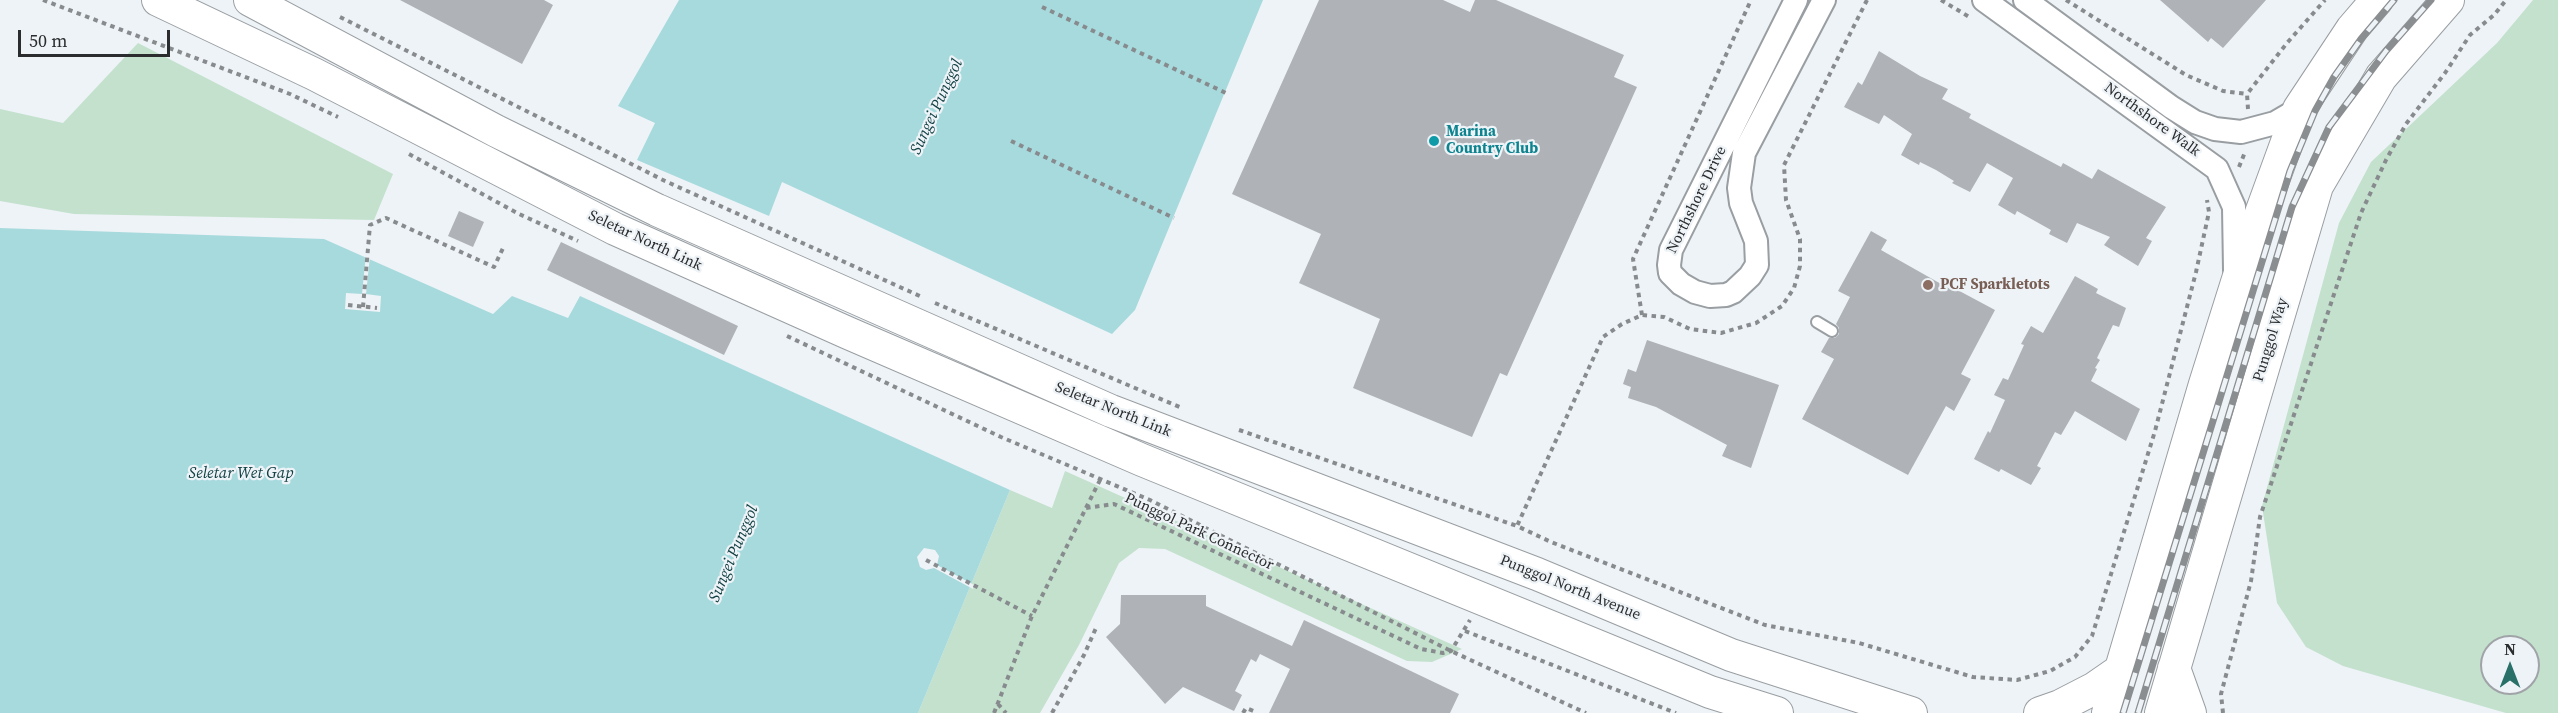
<!DOCTYPE html>
<html>
<head>
<meta charset="utf-8">
<style>
  body { margin:0 }
  #map { position:relative; width:2558px; height:713px; overflow:hidden; background:#eef3f7; font-family:"Source Serif 4",serif }
  canvas { display:block }
  .north { position:absolute; left:2480px; top:635px; width:60px; height:60px; box-sizing:border-box; background:#eef3f7; border:2px solid #a0a3a7; border-radius:50%; rotate:0deg; font-size:16px; font-weight:700; line-height:24px; text-align:center; color:#2b2c2e }
  .north::after { content:''; display:block; margin:auto; width:21px; height:27px; background:#297068; clip-path:polygon(50% 0,100% 100%,50% 72%,0 100%) }
  .scale { position:absolute; left:18px; top:30px; width:152px; height:27px; box-sizing:border-box; border:3px solid #2b2c2e; border-top:0; padding-left:8px; font-size:18px; line-height:21px; white-space:nowrap; color:#2b2c2e; -webkit-text-stroke:4px #eef3f7; paint-order:stroke }
</style>
</head>
<body>
<div id="map">
<canvas width="2558" height="713"></canvas>
<div class="north">N</div>
<div class="scale">50 m</div>
</div>
<script>
const c = document.querySelector('canvas').getContext('2d');
c.lineJoin = 'round';
function fill(path, color) { c.fillStyle = color; c.fill(path, 'evenodd'); }
const toPath = rows => new Path2D(rows.map(r => 'M' + r).join(''));
function trace(path, color, width, dash) { c.strokeStyle = color; c.lineWidth = width; c.lineCap = dash ? 'butt' : 'round'; c.setLineDash(dash || []); c.stroke(path); }
function write(font, color, halo, rows, align = 'center') {
  c.font = font + ' "Source Serif 4",serif'; c.lineWidth = 4.5; c.setLineDash([]); c.textBaseline = 'middle'; c.strokeStyle = halo; c.fillStyle = color; for (const [text, x, y, turn = 0] of rows) {
    c.save(); c.translate(x, y); c.rotate((+turn || 0) * Math.PI / 180); c.textAlign = isNaN(turn) ? turn : align; if (halo) c.strokeText(text, 0, 0); c.fillText(text, 0, 0); c.restore();
  }
}
fill(toPath([
  [2533,0,2558,0,2558,713,2506,713,2343,666,2306,647,2277,603,2262,506,2339,223,2371,162,2497,43],
  [2492,647,2528,647,2528,683,2492,683],
  [138,43,393,174,374,220,74,214,0,201,0,109,63,123],
  [1065,471,1462,649,1432,662,1407,661,1165,549,1139,548,1119,563,1079,645,1040,713,918,713,1010,490,1052,508]
]), '#c3e1cd');
fill(toPath([
  [679,0,1263,0,1135,310,1112,334,782,182,769,216,637,160,655,123,618,106],
  [0,228,324,239,493,314,512,296,568,318,580,296,1010,490,918,713,0,713]
]), '#a7dadd');
fill(toPath([
  [366,254,370,256,366,294,381,296,380,312,345,309,346,293,362,294],
  [924,548,935,550,939,556,937,565,974,585,973,589,934,568,926,570,920,567,917,557]
]), '#eef3f7');
fill(toPath([
  [400,0,544,0,553,5,522,64],
  [1319,0,1443,0,1470,12,1475,0,1496,0,1624,55,1614,77,1637,87,1507,376,1500,373,1472,437,1353,388,1380,319,1299,283,1321,234,1232,194],
  [2160,0,2266,0,2223,48,2211,38,2208,42],
  [1879,51,1920,76,1948,89,1942,99,1971,114,1969,118,2061,167,2063,163,2092,179,2098,169,2166,207,2146,238,2152,241,2138,266,2104,245,2110,237,2077,223,2067,243,2049,234,2051,230,2017,211,2015,215,1998,205,2013,178,1987,163,1970,192,1952,183,1954,181,1936,170,1920,162,1919,165,1901,155,1912,134,1884,115,1879,124,1844,107,1858,82,1862,85],
  [459,211,484,222,473,247,448,236],
  [1871,231,1887,240,1881,250,1950,289,1952,287,1995,310,1961,374,1971,379,1954,411,1946,406,1908,475,1802,419,1834,359,1821,352,1829,338,1835,338,1839,334,1839,328,1836,324,1850,297,1838,291],
  [561,242,738,326,724,355,547,270],
  [2075,276,2098,289,2096,293,2126,308,2119,327,2113,325,2097,358,2100,360,2095,368,2097,369,2091,381,2140,409,2126,441,2075,411,2061,435,2055,432,2037,466,2041,468,2031,485,2001,469,1999,472,1974,459,1988,431,1990,433,2005,400,1994,395,2003,378,2008,380,2024,345,2021,344,2031,326,2043,333],
  [1647,340,1779,385,1751,468,1722,456,1727,445,1656,407,1628,398,1631,387,1623,384,1628,369,1636,372],
  [1121,595,1206,595,1206,606,1292,646,1304,620,1459,694,1450,713,1269,713,1290,669,1260,654,1256,662,1251,659,1235,691,1242,695,1234,711,1183,687,1165,704,1106,637,1120,624]
]), '#afb3b7');
const lane = toPath([
  [1817,322,1832,331]
]);
const street = toPath([
  [1796,0,1671,250,1669,265,1670,273,1681,284,1695,292,1710,296,1726,295,1733,292,1750,276,1757,265,1756,241,1741,203,1739,188,1744,153,1824,0],
  [1984,0,2217,169,2234,207,2235,270],
  [2025,0,2171,107,2195,122,2215,129,2241,132,2275,123,2299,109]
]);
const secondary = toPath([
  [158,0,314,74,615,229,848,333,1142,460,1710,692,1777,713],
  [250,0,496,131,657,210,1111,411,1537,574,1731,655,1911,713],
  [2174,668,2190,713],
  [2040,713,2060,706,2095,688,2121,670],
  [2108,713,2205,384,2245,257,2299,109,2352,29,2377,0],
  [2161,713,2317,186,2381,77,2448,0]
]);
trace(lane, '#999ea2', 14);
trace(street, '#999ea2', 26);
trace(secondary, '#999ea2', 34);
trace(toPath([
  [43,0,290,94,338,117],
  [1867,0,1784,165,1786,200,1800,239,1800,266,1794,288,1782,306,1756,323,1721,333,1690,329,1664,317,1642,315,1622,324,1603,337,1517,526,1551,542,1765,625,1859,643,1973,677,2017,680,2050,671,2075,657,2092,636,2155,431,2196,272,2209,212,2207,200],
  [1941,0,1971,18],
  [2066,0,2186,75,2223,91,2247,94],
  [1042,7,1226,93],
  [340,17,665,181,922,297],
  [2248,109,2247,94,2287,43,2325,0],
  [1011,141,1174,218],
  [409,154,519,214,578,241],
  [2239,167,2245,152],
  [935,303,1182,408],
  [348,305,377,308],
  [363,307,370,225,386,218,494,267,504,246],
  [1642,315,1633,259,1751,0],
  [787,336,1001,437,1150,500,1451,651,1586,713],
  [1239,430,1517,526],
  [1086,508,1101,478],
  [926,560,1032,616],
  [1465,631,1676,713],
  [998,704,1006,713],
  [994,713,1032,616,1086,508,1114,504,1421,649,1443,653,1451,651,1470,620],
  [1052,713,1084,655,1096,628],
  [1243,713,1246,708,1256,712],
  [2223,713,2221,694,2251,581,2260,517,2361,213,2386,160,2406,124,2445,73,2470,35,2494,15,2506,0]
]), '#888b8e', 4, [4.5, 4.5]);
trace(lane, '#fff', 10);
trace(street, '#fff', 22);
trace(secondary, '#fff', 32);
const rail = toPath([
  [2123,713,2290,171,2315,111,2334,77,2361,39,2394,0],
  [2138,713,2292,207,2329,127,2386,51,2431,0]
]);
trace(rail, '#8b8e91', 7);
trace(rail, '#eef3f7', 4.5, [14]);
for (const [x, y, r, color] of [
  [1434,141,6,"#0f9aa8"],
  [1928,285,6,"#8d6e63"]
]) { const dot = new Path2D(); dot.arc(x, y, r, 0, 2 * Math.PI); c.fillStyle = color; c.fill(dot); trace(dot, '#eef3f7', 2); }
write('15px', '#2b2c2e', '#eef3f7', [
  ["Northshore Walk",2152,120,36],
  ["Northshore Drive",1697,200,-64],
  ["Seletar North Link",645,241,25],
  ["Punggol Way",2271,340,-73],
  ["Seletar North Link",1113,410,22],
  ["Punggol Park Connector",1199,532,25],
  ["Punggol North Avenue",1570,588,22]
]);
write('bold 15px', '#0d838f', '#eef3f7', [
  ["Marina",1446,132],
  ["Country Club",1446,149]
], 'left');
write('bold 15px', '#785e54', '#eef3f7', [
  ["PCF Sparkletots",1940,285]
], 'left');
write('italic 16px', '#124144', '#eef3f7', [
  ["Sungei Punggol",937,107,-65],
  ["Seletar Wet Gap",241,474],
  ["Sungei Punggol",734,554,-67]
]);
</script>
</body>
</html>
